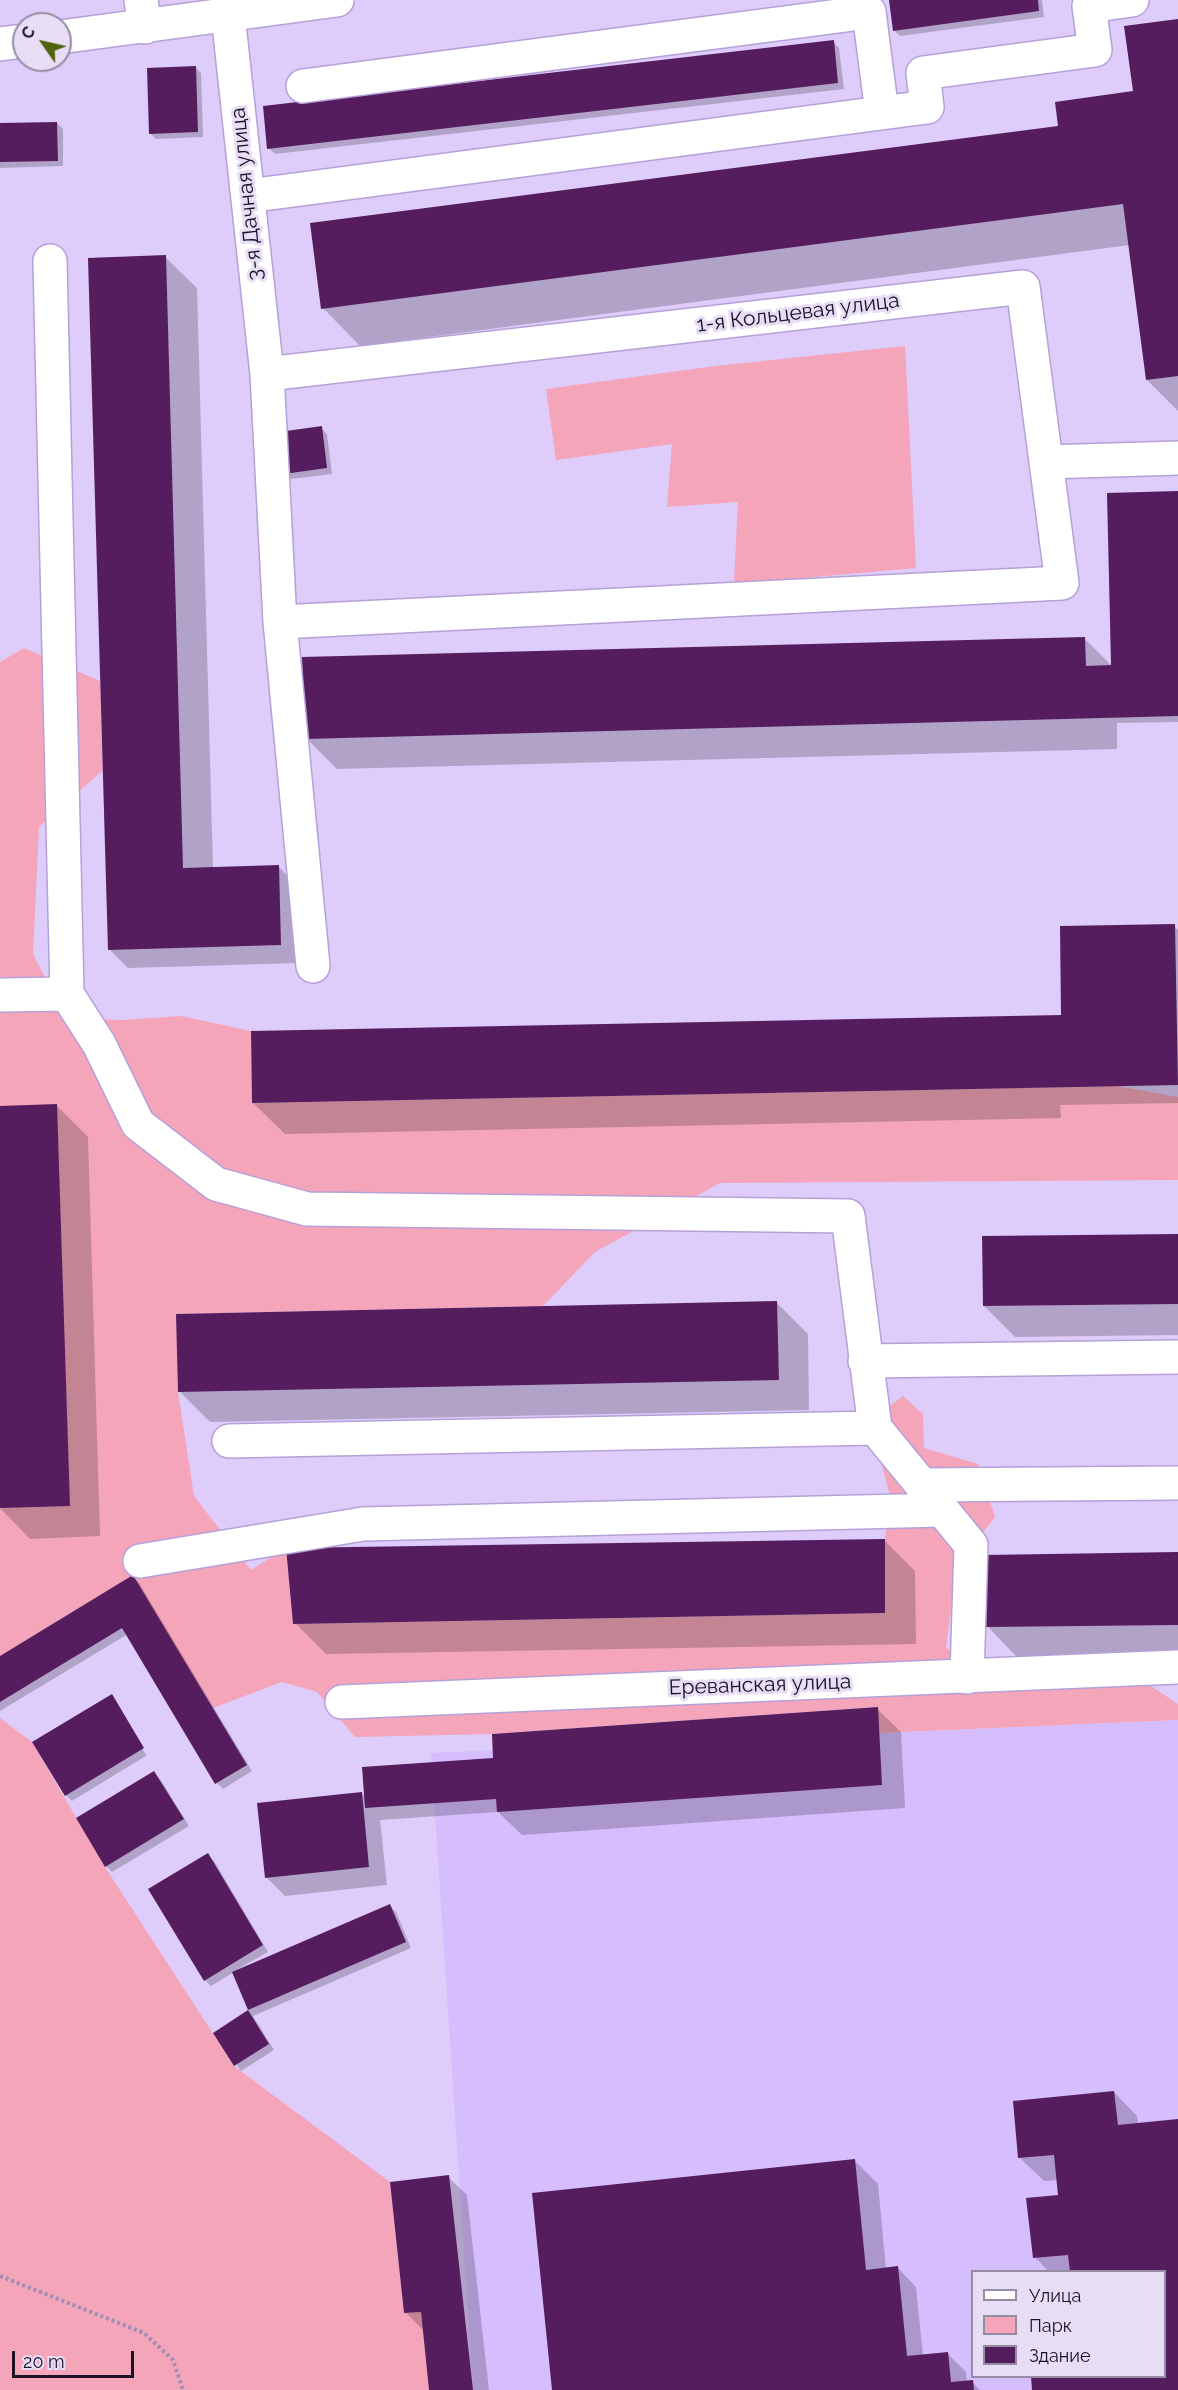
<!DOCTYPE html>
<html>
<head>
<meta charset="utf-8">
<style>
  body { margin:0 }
  #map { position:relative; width:1178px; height:2390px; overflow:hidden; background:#deccfb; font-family:Raleway,sans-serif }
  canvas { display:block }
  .legend { position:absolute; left:971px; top:2270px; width:195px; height:108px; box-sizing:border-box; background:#e7def6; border:2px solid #958ca3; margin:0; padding:8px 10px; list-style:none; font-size:18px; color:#1a1126 }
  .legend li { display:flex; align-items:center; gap:12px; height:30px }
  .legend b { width:30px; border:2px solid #958ca3 }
  .north { position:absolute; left:12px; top:12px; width:60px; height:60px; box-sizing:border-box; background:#e7def6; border:2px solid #958ca3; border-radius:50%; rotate:304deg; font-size:16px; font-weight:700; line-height:24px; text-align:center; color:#1a1126 }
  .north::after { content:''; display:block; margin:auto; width:21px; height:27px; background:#50630c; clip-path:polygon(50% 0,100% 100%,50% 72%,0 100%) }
  .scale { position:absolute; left:12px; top:2351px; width:122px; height:27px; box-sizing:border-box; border:3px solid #1a1126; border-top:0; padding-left:8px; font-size:18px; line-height:21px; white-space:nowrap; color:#1a1126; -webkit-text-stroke:4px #e7def6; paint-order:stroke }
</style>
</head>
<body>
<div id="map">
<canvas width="1178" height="2390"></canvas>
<ul class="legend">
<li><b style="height:8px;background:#fff"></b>Улица</li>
<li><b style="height:16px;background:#f4a5ba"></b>Парк</li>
<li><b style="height:16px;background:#551d5d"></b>Здание</li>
</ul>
<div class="north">С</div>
<div class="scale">20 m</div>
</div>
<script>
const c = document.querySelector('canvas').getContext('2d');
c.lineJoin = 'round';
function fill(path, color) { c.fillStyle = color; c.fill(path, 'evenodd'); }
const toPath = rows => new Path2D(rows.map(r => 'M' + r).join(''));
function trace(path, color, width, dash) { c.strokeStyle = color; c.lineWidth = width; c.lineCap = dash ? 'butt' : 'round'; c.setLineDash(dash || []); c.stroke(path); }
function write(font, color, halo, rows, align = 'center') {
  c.font = font + ' Raleway,sans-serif'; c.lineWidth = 6; c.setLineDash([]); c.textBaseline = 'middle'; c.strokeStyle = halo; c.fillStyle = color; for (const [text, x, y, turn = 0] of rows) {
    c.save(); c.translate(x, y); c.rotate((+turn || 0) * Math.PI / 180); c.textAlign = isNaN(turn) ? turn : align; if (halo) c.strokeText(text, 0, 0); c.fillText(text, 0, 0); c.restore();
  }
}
fill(toPath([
  [1178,1720,1178,2390,473,2390,431,1753],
  [972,2272,1164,2272,1164,2376,972,2376]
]), '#d6bdfe');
fill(toPath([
  [905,346,916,568,734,584,738,502,667,507,672,444,556,460,546,389,715,366],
  [24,648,100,681,103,770,39,827,33,954,66,1018,122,1020,181,1016,251,1031,252,1103,1117,1086,1178,1097,1178,1180,720,1183,595,1252,543,1306,177,1314,178,1392,194,1496,251,1570,286,1548,293,1624,885,1613,885,1539,890,1496,876,1443,877,1415,903,1396,923,1414,924,1448,978,1464,995,1517,957,1566,946,1647,989,1692,1148,1684,1178,1704,1178,1720,879,1733,877,1707,492,1734,355,1737,317,1692,282,1682,213,1708,133,1576,0,1656,0,662],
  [0,1718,32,1742,105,1867,234,2066,390,2182,404,2313,421,2312,429,2390,0,2390]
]), '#f4a5ba');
fill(toPath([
  [890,0,1042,0,1044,17,900,36,894,30],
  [1178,20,1178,411,1147,380,1130,245,360,346,323,308,1060,127,1134,93],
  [833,42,839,48,844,89,275,154,269,148],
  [195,67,201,73,203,137,156,139,150,133],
  [57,123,63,129,63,166,0,168,0,125],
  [165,257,197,288,213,868,278,866,296,885,299,963,128,968,110,950],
  [321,428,327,434,332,474,291,479,285,473],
  [1178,493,1178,722,1117,723,1117,749,337,769,306,738,1085,639,1112,666],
  [1174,926,1178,930,1178,1103,1060,1105,1061,1118,285,1134,253,1103,1063,1017],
  [57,1106,88,1137,100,1536,30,1539,0,1508,0,1108],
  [1178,1235,1178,1335,1015,1337,984,1306],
  [777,1303,808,1334,809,1410,210,1422,179,1391],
  [884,1540,915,1571,916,1644,326,1654,295,1623],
  [1178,1554,1178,1656,1018,1658,987,1626],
  [133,1577,139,1583,252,1771,223,1789,217,1783,128,1634,0,1711,0,1658],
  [112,1696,117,1701,114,1701,146,1755,149,1754,72,1801,66,1795],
  [877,1709,901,1732,905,1808,522,1835,498,1812,380,1820,387,1885,285,1896,266,1877,361,1793,366,1798,492,1760],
  [154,1773,160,1779,189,1826,112,1872,106,1866,78,1819],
  [208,1855,214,1861,268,1952,238,1969,239,1971,390,1906,396,1912,411,1948,253,2016,274,2050,241,2071,215,2033,250,2010,234,1972,211,1986,205,1980],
  [1114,2092,1137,2116,1138,2124,1178,2120,1178,2390,1033,2390,1164,2376,1164,2272,1049,2272,1035,2257,1059,2196,1058,2180,1044,2181,1020,2158],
  [854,2160,878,2184,886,2269,898,2268,916,2287,923,2356,947,2353,966,2372,967,2382,972,2382,980,2390,554,2390],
  [448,2177,467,2195,489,2390,431,2390,424,2331,406,2313]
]), '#0003');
fill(toPath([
  [889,0,1038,0,1039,11,893,31],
  [1178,19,1178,376,1146,380,1123,204,321,309,310,223,1058,126,1055,102,1133,91,1124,26],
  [834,40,838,83,267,149,263,106],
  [196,66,198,132,149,134,147,68],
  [57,122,58,161,0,162,0,123],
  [166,255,183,868,279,865,281,945,108,950,88,258],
  [322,426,327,468,284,474,279,432],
  [1178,491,1178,716,305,739,302,657,1085,637,1086,666,1111,665,1107,493],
  [1175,924,1178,1085,252,1103,251,1031,1061,1015,1060,926],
  [57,1104,70,1506,0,1508,0,1106],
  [1178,1234,1178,1304,983,1306,982,1236],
  [777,1301,779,1380,178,1392,176,1314],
  [885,1539,885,1613,293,1624,286,1548],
  [1178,1552,1178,1625,986,1627,985,1555],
  [133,1575,247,1765,215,1784,122,1628,0,1702,0,1656],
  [112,1694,144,1748,65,1796,32,1742],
  [878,1707,882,1785,497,1812,496,1799,365,1808,362,1767,493,1758,492,1734],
  [154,1771,184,1819,105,1867,76,1818],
  [362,1792,369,1867,265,1878,257,1803],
  [208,1853,263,1945,204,1981,148,1889],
  [390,1904,406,1942,248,2010,232,1972],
  [248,2010,269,2044,234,2066,213,2033],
  [1114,2091,1118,2125,1178,2119,1178,2390,1032,2390,1031,2376,1164,2376,1164,2272,1070,2272,1068,2255,1033,2258,1026,2198,1058,2195,1054,2155,1018,2158,1013,2101],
  [855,2159,866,2270,898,2266,907,2356,948,2352,951,2382,973,2380,974,2390,552,2390,532,2193],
  [449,2175,473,2390,429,2390,421,2312,404,2313,390,2182]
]), '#551d5d');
const minor = toPath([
  [141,0,145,27],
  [228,15,267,374,280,622,313,966],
  [303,86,869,12,882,113],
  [248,196,927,107,923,73,1095,50,1089,6,1132,0],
  [50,261,67,994,99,1044,138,1124,216,1184,307,1209,848,1216,875,1428,971,1545,967,1677],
  [267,374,1023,287,1062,583,280,622],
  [1046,462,1178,458],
  [0,995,67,994],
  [865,1361,1178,1357],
  [229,1441,875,1428],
  [922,1485,1178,1483],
  [140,1561,363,1524,942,1510],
  [342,1702,1178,1667]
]);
const major = toPath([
  [60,37,337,0],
  [0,44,24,41]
]);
trace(minor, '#b6a0d9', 36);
trace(major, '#b6a0d9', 36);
trace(toPath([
  [0,2276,144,2333,173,2360,183,2390]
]), '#9d8eb4', 4, [3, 3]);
trace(minor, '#fff', 33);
trace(major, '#fff', 33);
write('21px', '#1a1126', '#e7def6', [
  ["3-я Дачная улица",247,194,-96],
  ["1-я Кольцевая улица",798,313,-7],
  ["Ереванская улица",760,1685,-2]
]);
</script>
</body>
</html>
